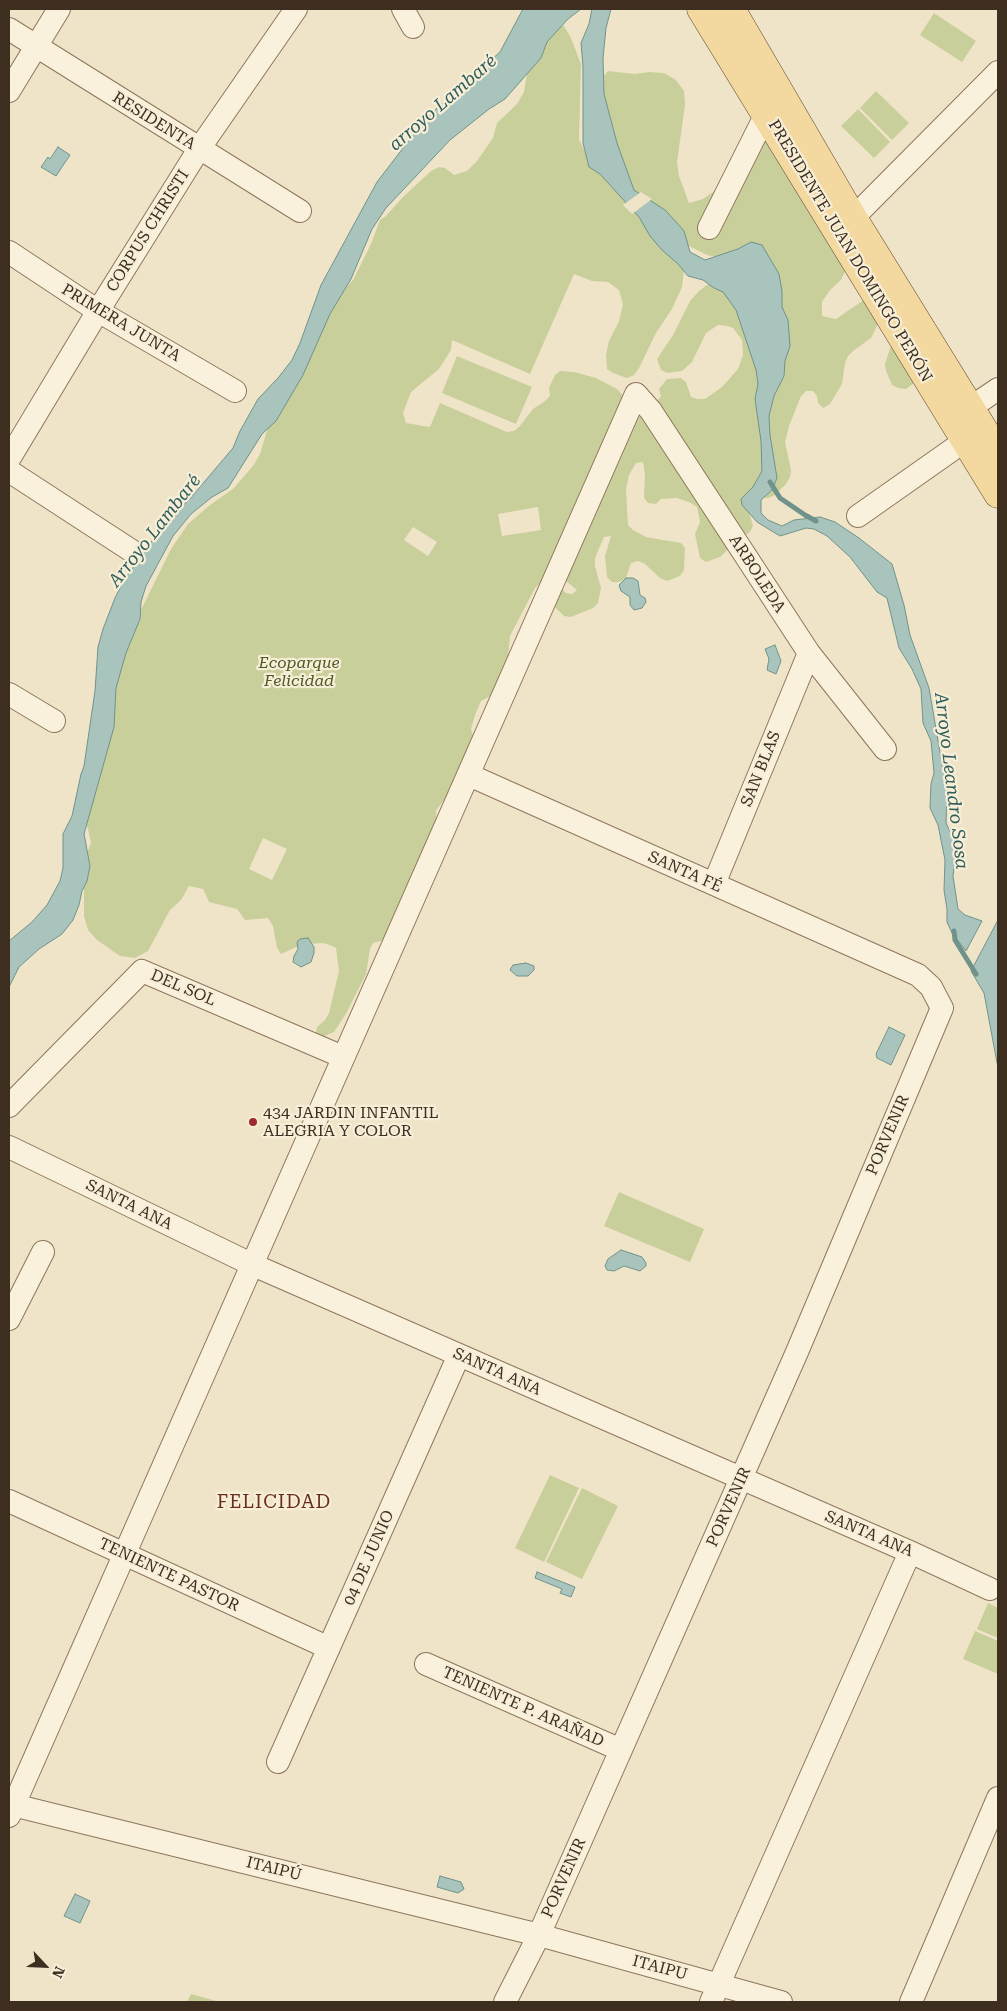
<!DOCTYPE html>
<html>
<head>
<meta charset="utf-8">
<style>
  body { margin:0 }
  #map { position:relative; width:1007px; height:2011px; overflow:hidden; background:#f0e4c8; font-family:"Roboto Serif",serif }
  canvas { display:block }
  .frame { position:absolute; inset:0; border:10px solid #3d2e20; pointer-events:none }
  .north { position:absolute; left:20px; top:1941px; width:50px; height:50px; -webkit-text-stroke:4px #f7eed8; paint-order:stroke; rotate:115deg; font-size:14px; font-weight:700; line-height:20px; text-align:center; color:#3d2e20 }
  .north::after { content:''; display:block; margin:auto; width:18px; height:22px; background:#3d2e20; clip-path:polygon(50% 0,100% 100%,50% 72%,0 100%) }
</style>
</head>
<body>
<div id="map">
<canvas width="1007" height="2011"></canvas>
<div class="frame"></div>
<div class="north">N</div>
</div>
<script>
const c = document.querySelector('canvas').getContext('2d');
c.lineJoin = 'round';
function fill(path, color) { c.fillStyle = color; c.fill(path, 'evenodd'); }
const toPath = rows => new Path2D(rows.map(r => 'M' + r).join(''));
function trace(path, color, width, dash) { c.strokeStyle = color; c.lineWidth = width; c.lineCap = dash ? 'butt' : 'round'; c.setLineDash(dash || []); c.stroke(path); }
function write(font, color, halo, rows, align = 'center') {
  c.font = font + ' "Roboto Serif",serif'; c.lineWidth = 4.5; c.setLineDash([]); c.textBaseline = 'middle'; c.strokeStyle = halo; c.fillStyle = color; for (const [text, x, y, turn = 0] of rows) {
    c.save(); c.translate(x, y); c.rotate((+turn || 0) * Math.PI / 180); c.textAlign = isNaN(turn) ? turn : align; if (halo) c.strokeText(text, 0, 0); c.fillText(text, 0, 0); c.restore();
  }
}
fill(toPath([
  [934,13,976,41,962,62,920,35],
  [564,26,571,38,581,64,579,139,585,152,598,83,608,71,635,74,649,72,664,73,676,80,684,91,685,105,677,162,679,176,689,203,703,199,716,190,769,129,847,267,841,280,830,290,822,302,822,316,836,319,868,297,878,312,877,326,871,338,853,351,848,356,845,363,842,384,830,404,823,408,818,403,817,396,813,391,806,391,801,396,789,426,785,442,791,470,790,477,786,484,775,495,768,498,757,497,747,505,753,526,750,532,738,540,720,557,706,562,700,558,695,534,700,522,697,507,691,503,677,498,661,499,656,504,648,503,644,498,645,475,643,462,636,463,629,475,626,489,628,525,633,530,646,537,681,543,685,548,684,570,680,576,667,581,660,578,645,564,638,561,631,563,626,578,619,582,612,582,607,577,605,556,611,536,604,537,595,558,595,566,601,588,598,603,593,608,571,617,564,616,554,606,561,588,566,593,572,594,577,590,566,581,566,574,636,418,642,416,657,401,661,396,659,389,667,379,681,378,686,382,691,397,698,399,705,399,722,387,738,369,743,355,742,340,733,328,727,326,718,325,706,333,692,362,682,371,667,373,661,370,657,359,673,335,690,301,699,291,711,282,721,258,707,255,687,245,682,287,672,309,656,333,639,368,634,375,627,378,613,373,607,369,606,355,609,341,619,321,623,304,619,290,608,282,592,281,574,274,530,374,452,340,451,350,439,369,411,392,403,413,406,423,430,427,440,403,507,432,514,431,519,427,533,409,545,401,550,396,549,388,555,375,560,371,574,372,596,378,617,389,626,399,552,571,535,588,510,636,506,676,494,694,481,701,475,715,471,729,475,743,446,798,436,810,437,850,388,939,373,943,370,949,366,974,347,1012,334,1032,320,1038,316,1033,317,1027,325,1020,329,1013,339,971,336,948,330,945,323,943,308,944,294,948,281,954,277,948,273,926,268,918,245,920,237,909,209,902,203,889,189,886,181,900,170,910,148,951,135,958,120,956,97,940,88,930,84,916,84,872,85,858,91,843,88,829,83,817,112,693,138,616,171,549,188,524,210,505,233,489,253,466,260,454,268,427,314,341,343,291,353,280,371,244,380,220,386,216,402,198,431,171,439,167,445,168,454,175,467,171,477,161,493,138,497,123,517,104,524,92,531,50,549,28],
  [538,507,541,530,502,536,498,514],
  [413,527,437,542,428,556,404,540],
  [263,838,287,849,272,880,249,869],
  [876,91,909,123,892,140,860,108],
  [858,109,890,142,874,158,841,126],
  [893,339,917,381,906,389,898,388,892,385,886,371,885,364],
  [457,356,532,387,516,424,442,393],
  [619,1192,704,1229,690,1262,604,1226],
  [550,1475,579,1488,544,1562,515,1548],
  [582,1488,618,1506,582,1579,546,1562],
  [988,1603,998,1608,998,1638,977,1629],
  [975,1631,998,1641,998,1674,963,1659],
  [191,1994,220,2002,187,2002]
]), '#c9cf9b');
const water = toPath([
  [523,9,581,9,568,19,547,42,541,58,505,99,489,109,450,140,386,208,372,229,351,279,330,314,303,375,276,421,262,434,228,488,212,497,191,514,173,536,146,586,141,602,140,619,126,653,116,688,114,727,84,834,90,866,87,881,82,891,79,905,73,920,62,934,39,949,19,967,9,987,9,941,32,922,47,905,60,881,63,868,63,834,72,816,81,774,84,766,95,691,98,647,103,629,115,598,124,580,169,517,189,500,233,448,240,431,258,399,278,378,292,360,300,343,321,285,377,182,420,126,435,110,500,52,523,9],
  [592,9,611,9,606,28,603,58,604,94,617,143,634,190,665,210,677,223,684,231,690,252,705,260,738,249,751,242,762,245,779,274,782,291,782,307,788,320,790,346,785,361,784,376,774,396,769,416,770,435,777,478,772,490,761,500,761,513,768,520,782,526,794,520,820,517,835,522,859,538,892,564,904,605,910,635,929,688,947,793,946,823,955,842,956,854,953,876,958,909,965,915,982,921,966,951,952,933,947,922,947,909,944,890,945,860,938,825,930,808,931,784,934,773,931,741,923,723,921,689,912,669,899,648,887,598,877,592,850,557,827,536,814,529,806,528,780,536,757,522,742,505,741,499,753,487,762,471,761,441,755,399,758,384,756,370,736,310,723,292,714,288,703,280,688,276,678,264,662,250,650,236,639,217,600,174,589,167,583,143,583,67,581,43,589,24,592,9],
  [58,147,70,155,56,176,41,167,48,157,50,159,58,147],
  [626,578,633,578,638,581,640,595,645,598,646,602,642,608,634,610,630,605,630,597,621,591,619,585,626,578],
  [775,645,781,661,776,674,767,670,769,659,765,649,775,645],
  [998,920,998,1068,984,993,971,971,998,920],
  [308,938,314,947,314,953,311,962,301,967,293,962,294,956,298,949,297,942,300,939,308,938],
  [526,963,534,966,534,970,528,976,517,976,510,970,513,965,526,963],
  [889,1027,905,1035,891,1065,877,1058,876,1054,889,1027],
  [621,1250,642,1257,646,1263,646,1266,640,1271,624,1266,614,1271,607,1270,605,1266,608,1259,621,1250],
  [537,1572,575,1587,571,1597,560,1593,562,1589,535,1578,537,1572],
  [440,1876,461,1882,464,1889,458,1893,437,1887,440,1876],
  [75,1894,90,1901,80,1923,64,1916,75,1894]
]);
fill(water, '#a9c4bc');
trace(water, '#6f938a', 1);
fill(toPath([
  [641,192,652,199,632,214,623,205]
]), '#f0e4c8');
trace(toPath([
  [770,482,780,498,805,515,816,521],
  [954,931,955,940,976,974]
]), '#6f938a', 5);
const minor = toPath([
  [403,9,413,27],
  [9,29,300,211],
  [9,91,59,9],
  [709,228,766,114],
  [842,229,998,72],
  [9,252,98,311,235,391],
  [970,408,998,389],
  [9,459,98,311,199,149,296,9],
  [9,471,132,551],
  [858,516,966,440],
  [9,694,54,721],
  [469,775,918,975,931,987,942,1008,797,1352,539,1935,505,2002],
  [714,884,809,653],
  [9,1106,142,971,343,1057],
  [9,1147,251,1264,910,1552,990,1589],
  [9,1319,43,1252],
  [9,1501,329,1648],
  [426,1664,621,1750],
  [278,1762,459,1355],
  [9,1804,539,1935,781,2002],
  [9,1816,636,394,651,411,809,653,885,749],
  [711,2002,910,1552],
  [911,2002,998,1798]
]);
const major = toPath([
  [701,9,998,494],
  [731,9,853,218,998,453]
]);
trace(minor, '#8d765c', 24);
trace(major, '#5b4430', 29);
trace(minor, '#faf1dc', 22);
trace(major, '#f3d9a0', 28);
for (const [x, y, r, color] of [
  [253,1122,5,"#9e2a2b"]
]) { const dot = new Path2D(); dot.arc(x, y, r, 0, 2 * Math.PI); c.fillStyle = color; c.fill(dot); trace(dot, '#f7eed8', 2); }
write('16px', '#3d2e20', '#f7eed8', [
  ["RESIDENTA",154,121,32],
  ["CORPUS CHRISTI",148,231,-58],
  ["PRESIDENTE JUAN DOMINGO PERÓN",850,251,59],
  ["PRIMERA JUNTA",121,323,31],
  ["ARBOLEDA",757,574,57],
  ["SAN BLAS",761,769,-68],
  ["SANTA FÉ",685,872,24],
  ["DEL SOL",183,988,23],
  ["PORVENIR",888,1135,-67],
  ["SANTA ANA",129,1205,26],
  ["SANTA ANA",497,1372,24],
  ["PORVENIR",729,1507,-66],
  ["SANTA ANA",869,1534,23],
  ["04 DE JUNIO",369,1558,-66],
  ["TENIENTE PASTOR",169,1575,25],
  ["TENIENTE P. ARAÑAD",523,1707,24],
  ["ITAIPÚ",274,1869,14],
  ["PORVENIR",564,1878,-66],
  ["ITAIPU",660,1968,15]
]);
write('italic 16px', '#4d5a26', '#f7eed8', [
  ["Ecoparque",299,663],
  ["Felicidad",299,681]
]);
write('16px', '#3d2e20', '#f7eed8', [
  ["434 JARDIN INFANTIL",263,1113],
  ["ALEGRIA Y COLOR",263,1131]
], 'left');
write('italic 18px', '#2f5d5a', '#f7eed8', [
  ["arroyo Lambaré",443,103,-41],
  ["Arroyo Lambaré",155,531,-52],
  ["Arroyo Leandro Sosa",951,781,83]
]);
c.letterSpacing = '1px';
write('19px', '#6b2e1e', '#f7eed8', [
  ["FELICIDAD",274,1502]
]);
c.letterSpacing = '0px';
</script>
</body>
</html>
